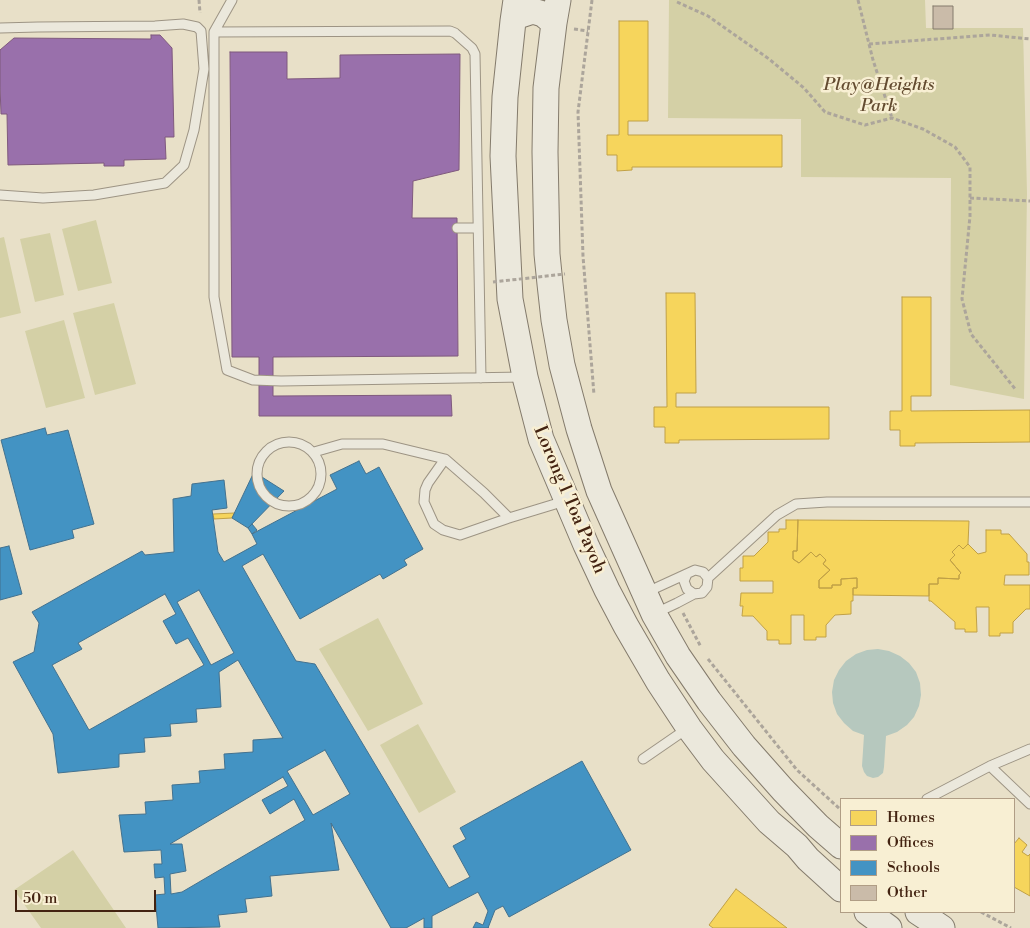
<!DOCTYPE html>
<html>
<head>
<meta charset="utf-8">
<style>
  body { margin:0 }
  #map { position:relative; width:1030px; height:928px; overflow:hidden; background:#e8e0c8; font-family:"Libre Bodoni",serif }
  canvas { display:block }
  .legend { position:absolute; left:840px; top:798px; width:175px; height:115px; box-sizing:border-box; background:#f8efd3; border:1px solid #b09d85; margin:0; padding:6px 9px; list-style:none; font-size:15px; color:#432311 }
  .legend li { display:flex; align-items:center; gap:10px; height:25px }
  .legend b { width:25px; border:1px solid #b09d85 }
  .scale { position:absolute; left:15px; top:890px; width:141px; height:22px; box-sizing:border-box; border:2px solid #432311; border-top:0; padding-left:6px; font-size:15px; line-height:18px; white-space:nowrap; color:#432311; -webkit-text-stroke:4px #f8efd3; paint-order:stroke }
</style>
</head>
<body>
<div id="map">
<canvas width="1030" height="928"></canvas>
<ul class="legend">
<li><b style="height:14px;background:#f6d55c"></b>Homes</li>
<li><b style="height:14px;background:#9970ab"></b>Offices</li>
<li><b style="height:14px;background:#4393c3"></b>Schools</li>
<li><b style="height:14px;background:#cabba9"></b>Other</li>
</ul>
<div class="scale">50 m</div>
</div>
<script>
const c = document.querySelector('canvas').getContext('2d');
c.lineJoin = 'round';
function fill(path, color) { c.fillStyle = color; c.fill(path, 'evenodd'); }
const toPath = rows => new Path2D(rows.map(r => 'M' + r).join(''));
function trace(path, color, width, dash) { c.strokeStyle = color; c.lineWidth = width; c.lineCap = dash ? 'butt' : 'round'; c.setLineDash(dash || []); c.stroke(path); }
function write(font, color, halo, rows, align = 'center') {
  c.font = font + ' "Libre Bodoni",serif'; c.lineWidth = 5; c.setLineDash([]); c.textBaseline = 'middle'; c.strokeStyle = halo; c.fillStyle = color; for (const [text, x, y, turn = 0] of rows) {
    c.save(); c.translate(x, y); c.rotate((+turn || 0) * Math.PI / 180); c.textAlign = isNaN(turn) ? turn : align; if (halo) c.strokeText(text, 0, 0); c.fillText(text, 0, 0); c.restore();
  }
}
fill(toPath([
  [669,0,925,0,926,28,1023,28,1027,193,1024,399,950,385,951,178,801,177,801,119,668,118],
  [96,220,112,283,78,291,62,229],
  [50,233,64,295,35,302,20,239],
  [4,237,21,313,0,318,0,238],
  [114,303,136,384,95,395,73,313],
  [64,320,85,398,46,408,25,331],
  [378,618,423,704,368,731,319,649],
  [418,724,456,792,419,813,380,745],
  [73,850,126,928,41,928,14,890]
]), '#d4d0a6');
fill(toPath([
  [878,649,889,651,900,656,909,663,916,672,920,683,921,695,919,706,914,717,907,725,897,732,886,736,884,767,883,773,878,777,873,778,867,776,864,772,862,766,864,735,853,731,844,723,837,714,833,703,832,692,834,680,839,670,846,661,856,654,867,650]
]), '#b6c8be');
const homes = toPath([
  [619,21,648,21,648,121,628,121,628,135,782,135,782,167,632,167,632,170,617,171,617,155,607,155,607,135,619,135,619,21],
  [666,293,695,293,696,393,676,393,676,407,829,407,829,439,679,440,679,443,665,443,665,427,654,427,654,407,667,407,666,293],
  [902,297,931,297,931,396,911,396,911,411,1030,410,1030,442,915,443,915,446,900,446,900,430,890,430,890,411,902,411,902,297],
  [235,513,232,518,214,519,213,514,235,513],
  [786,520,798,520,797,551,793,551,793,559,799,563,811,552,816,557,820,554,826,560,823,564,830,570,819,580,819,588,832,588,832,585,841,585,841,579,857,578,857,588,853,588,853,601,851,601,851,614,835,615,826,625,826,637,816,637,816,640,804,640,804,615,791,615,791,644,779,644,779,640,767,640,767,631,753,616,742,616,743,606,740,606,741,593,773,593,773,581,740,581,740,568,743,568,743,556,754,556,768,542,768,532,779,532,779,529,786,529,786,520],
  [798,520,969,521,968,544,963,549,959,545,952,552,955,555,950,560,961,573,959,575,959,579,938,578,938,584,929,584,929,596,853,595,853,588,857,588,857,578,841,579,841,585,832,585,832,588,819,588,819,580,830,570,823,564,826,560,820,554,816,557,811,552,799,563,793,559,793,551,797,551,798,520],
  [986,530,1001,530,1001,534,1009,534,1027,554,1027,562,1029,562,1029,575,1005,575,1004,585,1030,585,1030,609,1026,609,1013,622,1013,633,1000,633,1000,636,989,636,989,607,976,607,977,632,965,632,965,629,955,629,955,622,931,601,929,601,929,584,938,584,938,578,959,579,959,575,961,573,950,560,955,555,952,552,959,545,963,549,968,544,978,554,986,552,986,530],
  [1019,838,1027,845,1022,852,1028,856,1030,854,1030,896,1014,887,1014,844,1019,838],
  [736,889,787,928,713,928,709,925,736,889]
]);
fill(homes, '#f6d55c');
trace(homes, '#c0a046', 1);
const offices = toPath([
  [151,35,160,35,172,48,174,137,165,137,166,159,124,160,124,166,104,166,104,163,8,165,7,114,1,114,0,86,0,50,14,38,151,39,151,35],
  [230,52,287,52,287,79,340,78,340,55,460,54,459,170,413,181,412,218,457,218,458,356,273,357,273,396,451,395,452,416,259,416,259,357,232,357,230,52]
]);
fill(offices, '#9970ab');
trace(offices, '#7f597d', 1);
const schools = toPath([
  [45,428,47,435,68,430,94,524,72,530,74,538,30,550,1,440,45,428],
  [359,461,366,474,379,467,423,549,404,560,407,565,383,579,380,574,300,619,263,554,242,566,296,661,315,664,449,888,470,877,453,846,466,839,460,828,582,761,631,850,509,917,503,906,495,910,488,928,489,928,473,928,476,922,483,925,488,911,478,892,432,916,432,928,424,928,424,918,406,928,391,928,331,823,339,870,270,876,272,896,245,899,247,912,218,915,220,927,158,928,155,895,165,894,164,877,155,878,154,864,162,864,161,850,124,852,119,815,146,814,145,802,173,800,172,785,200,783,199,771,225,769,224,754,253,752,253,740,283,738,238,660,219,672,221,707,196,709,197,722,170,724,171,736,144,738,145,752,119,754,119,767,58,773,53,734,13,662,34,652,39,623,32,612,142,551,145,555,174,552,173,499,191,496,192,484,224,480,227,508,212,510,218,552,224,562,257,544,252,534,337,489,330,475,359,461],
  [199,590,234,653,211,665,177,602,199,590],
  [165,594,176,614,163,621,176,644,188,638,204,665,89,730,52,665,82,649,78,643,165,594],
  [325,750,350,794,313,815,287,771,325,750],
  [283,777,288,786,262,800,270,814,294,799,305,820,182,892,171,894,170,874,186,871,182,844,170,844,283,777],
  [254,472,284,491,248,528,232,518,254,472],
  [252,524,257,530,252,534,248,528,252,524],
  [9,546,22,594,0,600,0,548,9,546]
]);
fill(schools, '#4393c3');
trace(schools, '#43718e', 1);
const building = toPath([
  [933,6,953,6,953,29,933,29,933,6]
]);
fill(building, '#cabba9');
trace(building, '#847b6c', 1);
const lane = toPath([
  [232,0,214,32,214,297,227,370,253,380,281,381,524,377],
  [0,28,38,27,155,26,183,24,197,27,201,31,204,69,194,130,184,165,165,183,94,195,43,198,0,195],
  [214,32,450,31,455,33,472,48,475,54,481,378],
  [457,228,478,228],
  '257 474a32 32 0 1 1 64 0a32 32 0 1 1-64 0Z',
  [314,452,342,444,383,444,445,459,484,493,509,518],
  [445,459,428,483,425,490,424,502,434,524,443,530,460,535,509,518,565,501],
  [708,578,777,515,796,504,827,502,1030,502],
  [647,592,695,570,703,572,708,578,707,587,702,593,694,594,687,589,684,581,687,574],
  [656,613,677,603,694,594],
  [643,759,688,728],
  [990,766,1030,804],
  [927,799,990,766,1030,749]
]);
const secondary = toPath([
  [516,0,513,21,505,97,503,156,510,299,525,377,541,439,586,545,607,590,626,626,658,681,689,728,713,760,769,822,797,846,808,859,841,889],
  [558,0,554,23,546,88,545,152,547,254,550,284,554,320,562,365,579,429,599,491,654,614,678,656,709,701,744,746,783,790,818,826,841,846],
  [513,21,518,16,533,11,543,14,554,23],
  [867,912,889,928],
  [918,912,942,928]
]);
trace(lane, '#9d9484', 11);
trace(secondary, '#847b6c', 27);
trace(toPath([
  [199,0,200,13],
  [592,0,578,112,583,256,594,395],
  [858,0,873,60,892,118],
  [677,2,708,16,769,59,804,88,825,112,865,125,892,118,923,129,955,147,970,167,970,216,962,299,971,334,1016,390],
  [574,29,588,31],
  [869,44,990,35,1030,39],
  [970,198,1030,201],
  [683,613,701,647],
  [708,659,797,770,841,810],
  [981,912,1011,928]
]), '#aca59b', 3, [4, 2.5]);
trace(lane, '#ebe8dc', 9);
trace(secondary, '#ebe8dc', 25);
trace(toPath([
  [493,282,565,274]
]), '#aca59b', 3, [4, 2.5]);
write('italic 18px', '#634b30', '#f8efd3', [
  ["Play@Heights",879,86],
  ["Park",879,107]
]);
write('18px', '#432311', '#f8efd3', [
  ["Lorong 1 Toa Payoh",569,500,67]
]);
</script>
</body>
</html>
